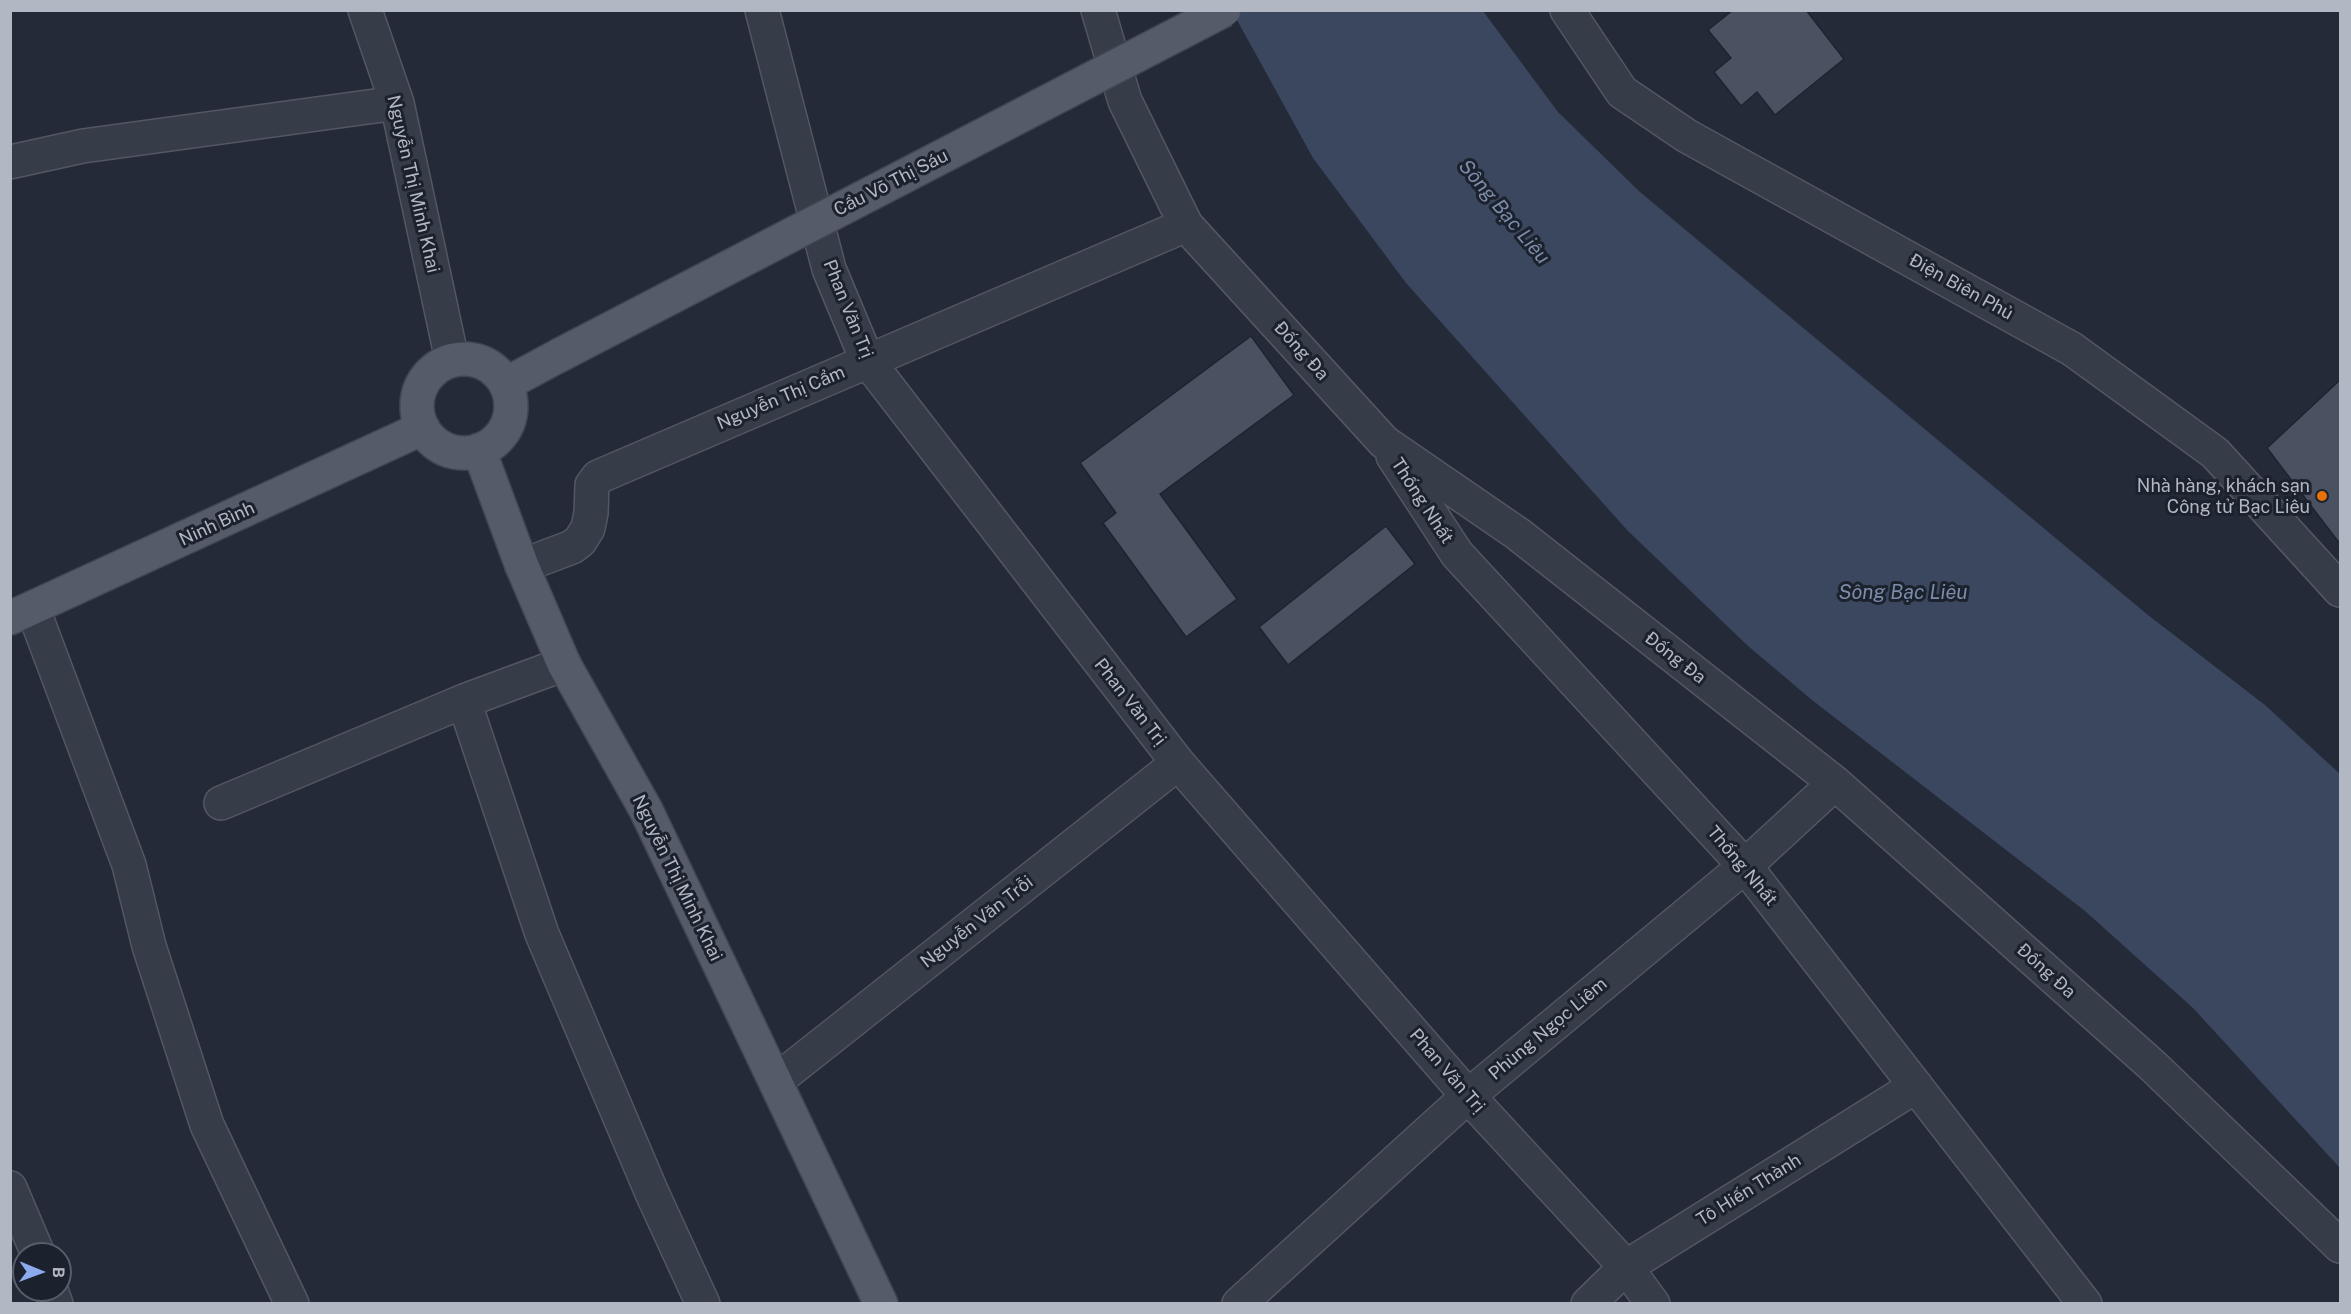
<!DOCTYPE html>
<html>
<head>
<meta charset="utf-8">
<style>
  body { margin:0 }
  #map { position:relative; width:2351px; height:1314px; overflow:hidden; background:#242a38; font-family:"Public Sans",sans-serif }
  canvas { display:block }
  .frame { position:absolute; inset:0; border:12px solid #b2b7c4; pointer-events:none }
  .north { position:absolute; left:12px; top:1242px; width:60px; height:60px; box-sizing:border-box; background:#1c222d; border:2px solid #585e69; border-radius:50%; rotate:91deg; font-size:16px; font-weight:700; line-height:24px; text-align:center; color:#b2b7c4 }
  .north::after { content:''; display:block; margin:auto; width:21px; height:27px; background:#8daaee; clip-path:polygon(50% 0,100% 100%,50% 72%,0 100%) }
</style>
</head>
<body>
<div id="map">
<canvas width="2351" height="1314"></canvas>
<div class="frame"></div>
<div class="north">B</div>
</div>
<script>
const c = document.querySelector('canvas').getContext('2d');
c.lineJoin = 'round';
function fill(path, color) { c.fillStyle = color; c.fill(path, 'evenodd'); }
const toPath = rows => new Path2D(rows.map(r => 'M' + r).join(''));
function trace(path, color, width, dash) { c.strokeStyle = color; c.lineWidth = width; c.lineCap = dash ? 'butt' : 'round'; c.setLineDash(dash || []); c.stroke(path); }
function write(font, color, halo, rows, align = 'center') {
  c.font = font + ' "Public Sans",sans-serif'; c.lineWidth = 6; c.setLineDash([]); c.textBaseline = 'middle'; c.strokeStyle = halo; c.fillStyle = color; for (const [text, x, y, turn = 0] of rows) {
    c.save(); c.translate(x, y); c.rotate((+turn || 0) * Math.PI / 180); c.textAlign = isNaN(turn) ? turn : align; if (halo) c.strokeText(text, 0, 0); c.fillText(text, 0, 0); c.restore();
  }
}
fill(toPath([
  [1232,11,1483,11,1558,112,1640,192,2148,615,2265,705,2340,774,2340,1168,2193,1008,2085,911,1812,700,1748,646,1627,530,1406,283,1313,158]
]), '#3a475f');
const building = toPath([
  [1733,10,1806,10,1844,59,1775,115,1757,92,1741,106,1714,72,1731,58,1708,30,1733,10],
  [1251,336,1294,395,1160,494,1237,599,1186,637,1103,523,1116,513,1080,463,1251,336],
  [2340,380,2340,544,2267,448,2340,380],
  [1386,526,1415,564,1288,665,1259,627,1386,526]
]);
fill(building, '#4a5161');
trace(building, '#1e242f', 1.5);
const minor = toPath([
  [365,10,397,103,452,360],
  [762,10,829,269,867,360,1178,763,1468,1096,1626,1267,1653,1304],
  [1098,10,1125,101,1186,225,1384,442,1518,534,1835,783,2153,1066,2340,1246],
  [1567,10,1622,92,1687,136,2072,349,2215,453,2340,590],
  [10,162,83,146,397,103],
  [1393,456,1457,554,1745,866,2085,1304],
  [522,566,572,547,580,541,588,528,591,513,592,485,598,477,1186,225],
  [33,609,129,865,149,946,207,1125,292,1304],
  [464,701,542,934,652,1193,703,1304],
  [221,803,464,701,564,664],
  [776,1081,1178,763],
  [10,1188,38,1254],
  [51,1290,56,1304],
  [1239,1304,1468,1096,1745,866,1835,783],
  [1588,1304,1626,1267,1916,1086]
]);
const major = toPath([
  '417 406a47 47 0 1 1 94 0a47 47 0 1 1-94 0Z',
  [506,384,558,356],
  [479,450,522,566,564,664,646,810,881,1304],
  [10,618,423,428]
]);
trace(minor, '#525763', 36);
trace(major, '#404651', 36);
trace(minor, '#373d48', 33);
trace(major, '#555b68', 33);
const majorBridge = toPath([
  [558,356,1224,10]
]);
trace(majorBridge, '#404651', 36, []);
trace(majorBridge, '#555b68', 33);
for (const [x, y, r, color] of [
  [2322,496,6,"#e8710a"]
]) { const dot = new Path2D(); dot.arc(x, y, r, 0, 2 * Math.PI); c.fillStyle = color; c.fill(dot); trace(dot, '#1c222d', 2); }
write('18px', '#b2b7c4', '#1c222d', [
  ["Cầu Võ Thị Sáu",891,183,-27],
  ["Nguyễn Thị Minh Khai",413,184,77],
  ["Điện Biên Phủ",1961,287,29],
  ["Phan Văn Trị",848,309,68],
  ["Đống Đa",1301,351,48],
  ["Nguyễn Thị Cẩm",781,398,-23],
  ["Thống Nhất",1422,501,57],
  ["Ninh Bình",217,524,-25],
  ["Đống Đa",1675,658,38],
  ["Phan Văn Trị",1130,702,52],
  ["Thống Nhất",1742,866,50],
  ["Nguyễn Thị Minh Khai",677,878,64],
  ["Nguyễn Văn Trỗi",977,922,-38],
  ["Đống Đa",2046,971,42],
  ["Phùng Ngọc Liêm",1548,1029,-40],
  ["Phan Văn Trị",1447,1071,49],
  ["Tô Hiến Thành",1749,1190,-32]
]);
write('18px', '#b2b7c4', '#1c222d', [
  ["Nhà hàng, khách sạn",2310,486],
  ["Công tử Bạc Liêu",2310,507]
], 'right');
write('italic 20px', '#7c8caa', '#1c222d', [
  ["Sông Bạc Liêu",1504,212,50],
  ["Sông Bạc Liêu",1903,593]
]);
</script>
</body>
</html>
